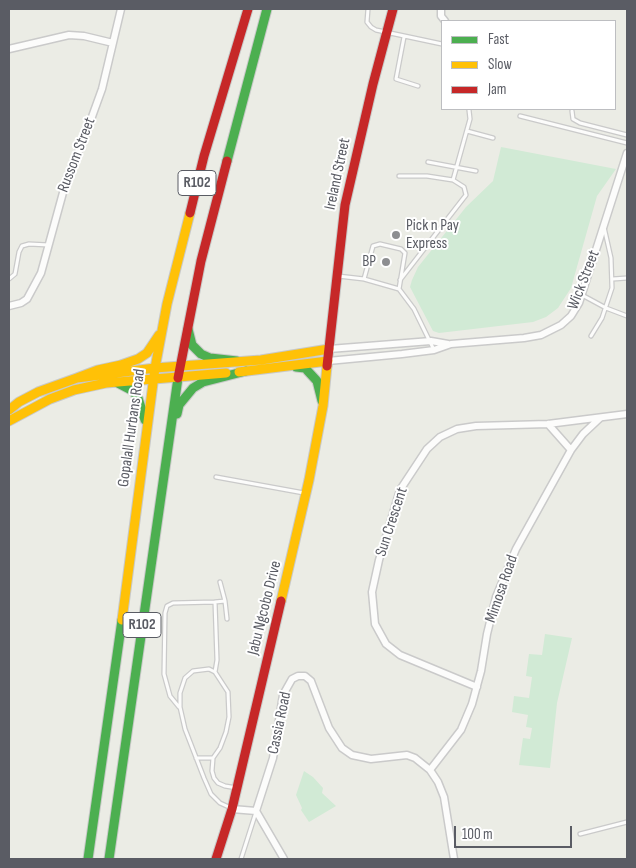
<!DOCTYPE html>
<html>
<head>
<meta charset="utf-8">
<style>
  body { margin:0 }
  #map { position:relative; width:636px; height:868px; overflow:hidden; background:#ebece5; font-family:"Sofia Sans Condensed",sans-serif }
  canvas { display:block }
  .frame { position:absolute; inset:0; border:10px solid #5a5c64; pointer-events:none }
  .legend { position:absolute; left:441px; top:20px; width:175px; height:90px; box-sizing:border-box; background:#fff; border:1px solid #bdbec1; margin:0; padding:6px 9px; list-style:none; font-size:15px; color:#5a5c64 }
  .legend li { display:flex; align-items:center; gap:10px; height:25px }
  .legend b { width:25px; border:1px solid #bdbec1 }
  .scale { position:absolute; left:454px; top:826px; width:118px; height:22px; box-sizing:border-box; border:2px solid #5a5c64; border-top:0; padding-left:6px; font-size:15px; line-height:18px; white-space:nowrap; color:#5a5c64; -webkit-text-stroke:4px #fff; paint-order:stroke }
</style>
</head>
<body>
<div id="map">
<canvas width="636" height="868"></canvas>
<div class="frame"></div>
<ul class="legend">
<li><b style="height:6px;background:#4caf50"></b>Fast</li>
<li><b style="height:6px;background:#ffc107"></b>Slow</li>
<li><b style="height:6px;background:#c62828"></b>Jam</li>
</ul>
<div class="scale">100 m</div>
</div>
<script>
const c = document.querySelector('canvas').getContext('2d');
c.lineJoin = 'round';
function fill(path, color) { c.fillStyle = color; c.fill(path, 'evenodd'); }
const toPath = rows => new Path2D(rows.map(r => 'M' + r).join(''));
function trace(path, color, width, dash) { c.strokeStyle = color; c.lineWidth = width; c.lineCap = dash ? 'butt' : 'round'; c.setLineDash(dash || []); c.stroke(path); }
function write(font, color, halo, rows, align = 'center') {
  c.font = font + ' "Sofia Sans Condensed",sans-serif'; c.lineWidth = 4; c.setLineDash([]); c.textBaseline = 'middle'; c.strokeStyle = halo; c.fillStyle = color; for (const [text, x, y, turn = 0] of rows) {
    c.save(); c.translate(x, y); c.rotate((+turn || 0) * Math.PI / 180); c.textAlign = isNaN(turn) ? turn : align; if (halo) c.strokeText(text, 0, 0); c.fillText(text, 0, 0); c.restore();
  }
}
fill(toPath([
  [501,147,616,169,597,196,571,288,558,308,546,317,533,322,439,333,433,331,410,287,412,280,418,267,466,207,493,181],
  [545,634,572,638,557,703,550,768,519,765,523,738,530,739,532,728,526,727,528,715,512,712,514,696,529,698,532,677,526,676,529,654,542,655],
  [304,771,313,777,323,788,322,793,336,806,309,822,301,810,302,808,296,795]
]), '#d1ead5');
const lane = toPath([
  [368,9,367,22,371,27,376,30,442,44],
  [404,37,396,79,418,86],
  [572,111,573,119,580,123,627,135],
  [520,116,627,143],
  [467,131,493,138],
  [428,162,476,171],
  [399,176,427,176,453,180,464,187,466,195,400,280],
  [453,180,470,119,469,110],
  [338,276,364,279,399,289,414,309,434,350],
  [9,279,15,274,19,252,22,246,29,244,49,245],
  [364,279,373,246,380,244,401,249,405,253,399,289],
  [613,279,627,278],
  [582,295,606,308,627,316],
  [591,336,602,318,612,288,611,258,604,227],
  [216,477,304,493],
  [220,582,225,601,227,619],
  [215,602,225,601],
  [179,707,170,696,164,674,165,613,167,606,173,603,215,602,217,660,215,672],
  [196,758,213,758],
  [231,808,220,803,211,794,204,778,185,729,180,707,180,693,185,678,193,671,209,669,215,672,228,692,229,717,226,732,220,748,213,758,212,771,214,778,218,783,225,786,237,788],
  [580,834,627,822],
  [241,859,256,812]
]);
const street = toPath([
  [441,9,441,16,445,21],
  [9,49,69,35,84,36,113,43],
  [9,306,21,303,27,299,41,273,67,178,85,136,102,89,121,9],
  [329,349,431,341,448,344],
  [328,361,402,354,434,350,451,344,524,338,541,335,561,325,571,316,579,303,627,153],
  [548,424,571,450],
  [477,687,400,655,386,644,375,624,372,592,379,560,400,490,427,449,440,437,457,429,476,426,548,424,627,414],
  [430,770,461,730,472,704,481,671,487,634,496,597,516,549,571,450,583,434,600,418],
  [232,809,256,811],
  [256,811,273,758,283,695,292,679,298,676,305,676,311,681,329,728,342,748,352,755,371,759,407,755,415,758,430,770,438,782,444,797,454,859],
  [256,811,284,859]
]);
const fast = toPath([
  [227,161,267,9],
  [188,329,192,345,201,354,210,358,237,361],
  [296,367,305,368,317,381,322,401],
  [116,382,133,391,138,398,145,420],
  [177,414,179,405,193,388,203,382,246,371],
  [88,859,122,620],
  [109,859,178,378]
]);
const slow = toPath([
  [239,372,328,361],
  [77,378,98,370,121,365,138,359,147,353,159,335],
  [9,410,19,402,38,392,77,378,155,368,261,360,329,349],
  [9,421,50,399,74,390,106,383,226,373],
  [281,601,309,480,323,406,327,366],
  [122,620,155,368,167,304,190,213]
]);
const jam = toPath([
  [190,213,204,156,248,9],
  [327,366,345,205,373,84,393,9],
  [178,378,201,261,227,161],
  [216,859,232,809,281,601]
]);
trace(lane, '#cacaca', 5.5);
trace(street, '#cacaca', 9);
trace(fast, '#c8c9c8', 11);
trace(slow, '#c8c9c8', 11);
trace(jam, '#c8c9c8', 11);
trace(lane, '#fcfcfb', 3);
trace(street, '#fcfcfb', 6);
trace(fast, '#4caf50', 9);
trace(slow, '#ffc107', 9);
trace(jam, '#c62828', 9);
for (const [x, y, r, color] of [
  [396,235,5,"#8d8e91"],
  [386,262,5,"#8d8e91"]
]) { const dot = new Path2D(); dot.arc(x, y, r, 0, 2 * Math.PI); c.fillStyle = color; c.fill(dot); trace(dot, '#fff', 2); }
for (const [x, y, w] of [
  [197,183,38],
  [142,625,38]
]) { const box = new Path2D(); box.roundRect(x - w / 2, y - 12.5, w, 25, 4); c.fillStyle = '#fff'; c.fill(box); trace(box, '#5a5c64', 1); }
write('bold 15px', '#5a5c64', null, [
  ["R102",197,183],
  ["R102",142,625]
]);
write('16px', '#5a5c64', '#fff', [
  ["Russom Street",77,155,-69],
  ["Ireland Street",338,174,-78],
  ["Wick Street",584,280,-69],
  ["Gopalall Hurbans Road",132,428,-82],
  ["Sun Crescent",392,522,-72],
  ["Mimosa Road",502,589,-71],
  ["Jabu Ngcobo Drive",265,608,-76],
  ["Cassia Road",280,723,-78]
]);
write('16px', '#5a5c64', '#fff', [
  ["Pick n Pay",406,226],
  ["Express",406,244],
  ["BP",376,262,"right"]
], 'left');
</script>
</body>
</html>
